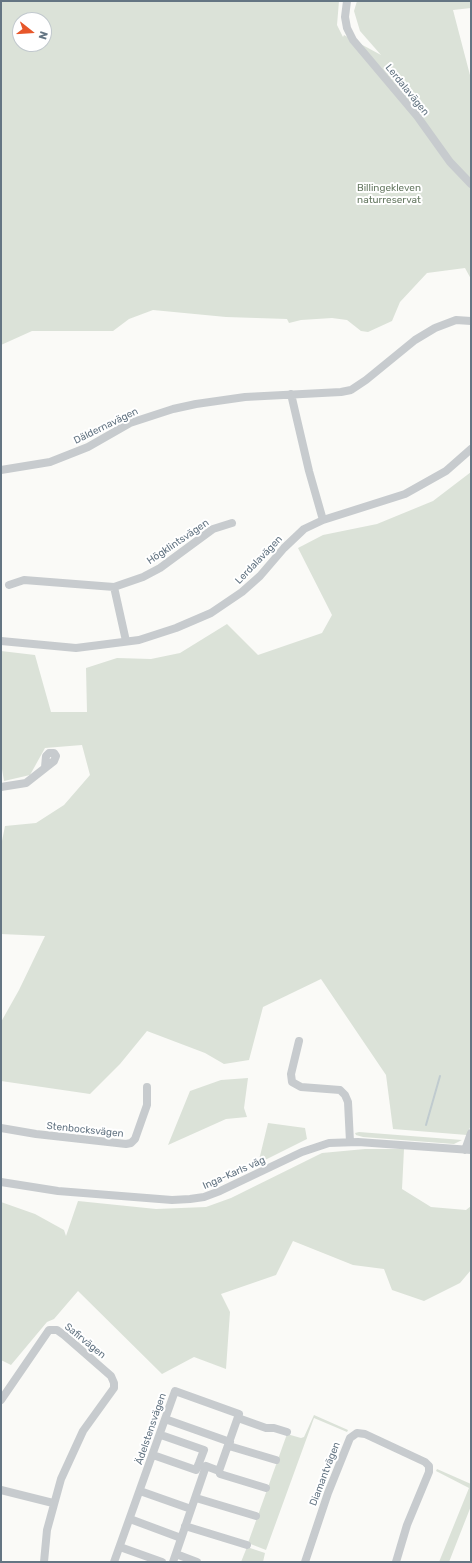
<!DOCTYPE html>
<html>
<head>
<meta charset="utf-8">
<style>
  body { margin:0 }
  #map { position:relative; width:472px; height:1563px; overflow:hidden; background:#fafaf7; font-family:Rubik,sans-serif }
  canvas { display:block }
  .frame { position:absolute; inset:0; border:2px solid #647583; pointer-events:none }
  .north { position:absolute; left:12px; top:12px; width:40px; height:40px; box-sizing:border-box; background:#fff; border:1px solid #c1c8cd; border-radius:50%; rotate:107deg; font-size:11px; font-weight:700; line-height:16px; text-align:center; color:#647583 }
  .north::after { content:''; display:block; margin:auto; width:14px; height:18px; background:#e7572a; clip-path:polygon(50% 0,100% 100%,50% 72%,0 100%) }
</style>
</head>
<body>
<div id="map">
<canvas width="472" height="1563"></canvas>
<div class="frame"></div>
<div class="north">N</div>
</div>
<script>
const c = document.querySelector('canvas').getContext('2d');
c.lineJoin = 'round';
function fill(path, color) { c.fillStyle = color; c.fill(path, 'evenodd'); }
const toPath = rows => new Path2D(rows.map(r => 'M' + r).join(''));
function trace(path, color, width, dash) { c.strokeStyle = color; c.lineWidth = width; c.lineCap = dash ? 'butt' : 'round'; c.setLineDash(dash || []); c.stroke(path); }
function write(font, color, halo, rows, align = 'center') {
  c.font = font + ' Rubik,sans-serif'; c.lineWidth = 4; c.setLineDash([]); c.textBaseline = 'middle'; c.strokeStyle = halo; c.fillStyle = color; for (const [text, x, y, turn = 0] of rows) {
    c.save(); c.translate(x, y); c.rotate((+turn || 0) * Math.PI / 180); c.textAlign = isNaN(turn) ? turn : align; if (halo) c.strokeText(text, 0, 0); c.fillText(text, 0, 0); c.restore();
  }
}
fill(toPath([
  [1,1,339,1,337,25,343,37,344,35,381,55,360,31,354,11,357,1,471,1,471,8,453,10,471,79,471,279,465,268,427,273,400,302,392,321,368,332,361,331,347,320,332,318,301,320,289,323,287,319,226,317,153,310,129,319,113,331,32,331,1,345],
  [20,20,44,20,44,44,20,44],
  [471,472,471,1125,467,1135,393,1129,386,1075,321,979,263,1007,249,1060,224,1064,205,1053,147,1031,120,1064,90,1094,1,1081,1,1022,19,990,45,936,1,934,1,846,5,826,36,823,64,805,90,775,82,745,45,748,30,775,4,781,1,763,1,651,35,655,51,712,87,712,86,668,117,658,151,659,180,653,227,624,258,655,322,633,332,615,298,548,323,535,377,524,433,501],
  [248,1078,244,1108,247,1117,226,1119,168,1145,190,1091,221,1080],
  [268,1123,305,1128,307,1139,255,1165,260,1156],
  [355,1133,359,1132,462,1140,454,1144,363,1137,356,1135],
  [365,1149,404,1149,402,1189,431,1207,466,1210,471,1206,471,1270,460,1283,424,1301,392,1290,384,1269,353,1265,293,1241,276,1275,221,1294,230,1312,226,1369,194,1357,162,1374,78,1291,54,1319,47,1322,11,1365,1,1360,1,1202,35,1214,64,1230,66,1236,78,1201,156,1209,206,1207,231,1198,322,1153],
  [314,1415,348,1430,347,1432,314,1418,266,1550,248,1543,287,1434,301,1438,304,1437],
  [437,1469,471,1484,471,1506,449,1562,439,1562,469,1488,436,1471],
  [247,1547,265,1553,263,1562,241,1562]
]), '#dbe2d8');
trace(toPath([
  [426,1125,440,1076]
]), '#c0cbcf', 2);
trace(toPath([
  [347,1,345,17,347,28,353,40,417,116,450,162,471,184],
  [291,394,309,471,323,520],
  [1,470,50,462,88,447,130,423,173,409,196,404,245,397,341,392,351,390,366,380,415,340,435,328,456,320,471,321],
  [9,585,24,580,114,587,143,577,160,568,213,529,232,523],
  [114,587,126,641],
  [1,641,76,648,139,640,176,628,211,613,242,592,260,576,284,548,304,529,323,520,405,494,446,471,471,449],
  [1,787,26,783,54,761,56,756,54,753,49,753,46,756,45,767],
  [299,1041,291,1074,292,1082,301,1087,340,1090,345,1095,348,1102,350,1142],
  [1,1128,36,1134,126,1144,131,1143,135,1139,147,1105,147,1087],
  [465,1150,471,1133],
  [1,1182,58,1191,172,1200,190,1199,204,1197,220,1191,302,1152,329,1143,358,1142,471,1150],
  [1,1400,49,1330,57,1330,64,1335,111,1376,114,1383,114,1388,83,1431,61,1479,47,1530,44,1562],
  [238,1418,266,1428,274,1428,287,1432],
  [165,1419,230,1442],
  [229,1446,276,1460],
  [153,1455,196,1470,199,1463,204,1450,161,1435],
  [219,1471,220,1474,266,1488],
  [1,1490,53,1503],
  [140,1491,191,1509],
  [196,1498,256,1516],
  [130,1519,181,1538],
  [185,1526,247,1545],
  [120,1547,162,1562],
  [176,1554,197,1562],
  [114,1562,175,1391,239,1414,219,1471,206,1466,173,1562],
  [305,1562,328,1493,350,1438,357,1433,365,1434,425,1462,429,1466,429,1472,407,1525,396,1562]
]), '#c7cbce', 8);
write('10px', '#647583', '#fff', [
  ["Lerdalavägen",407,90,51],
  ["Däldernavägen",106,426,-26],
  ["Högklintsvägen",178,542,-34],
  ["Lerdalavägen",259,560,-46],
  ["Stenbocksvägen",85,1130,6],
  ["Inga-Karls väg",234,1173,-24],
  ["Safirvägen",85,1341,39],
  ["Ädelstensvägen",151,1429,-71],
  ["Diamantvägen",325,1474,-69]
]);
write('10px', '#677a63', '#fff', [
  ["Billingekleven",389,188],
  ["naturreservat",389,200]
]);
</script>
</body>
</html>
